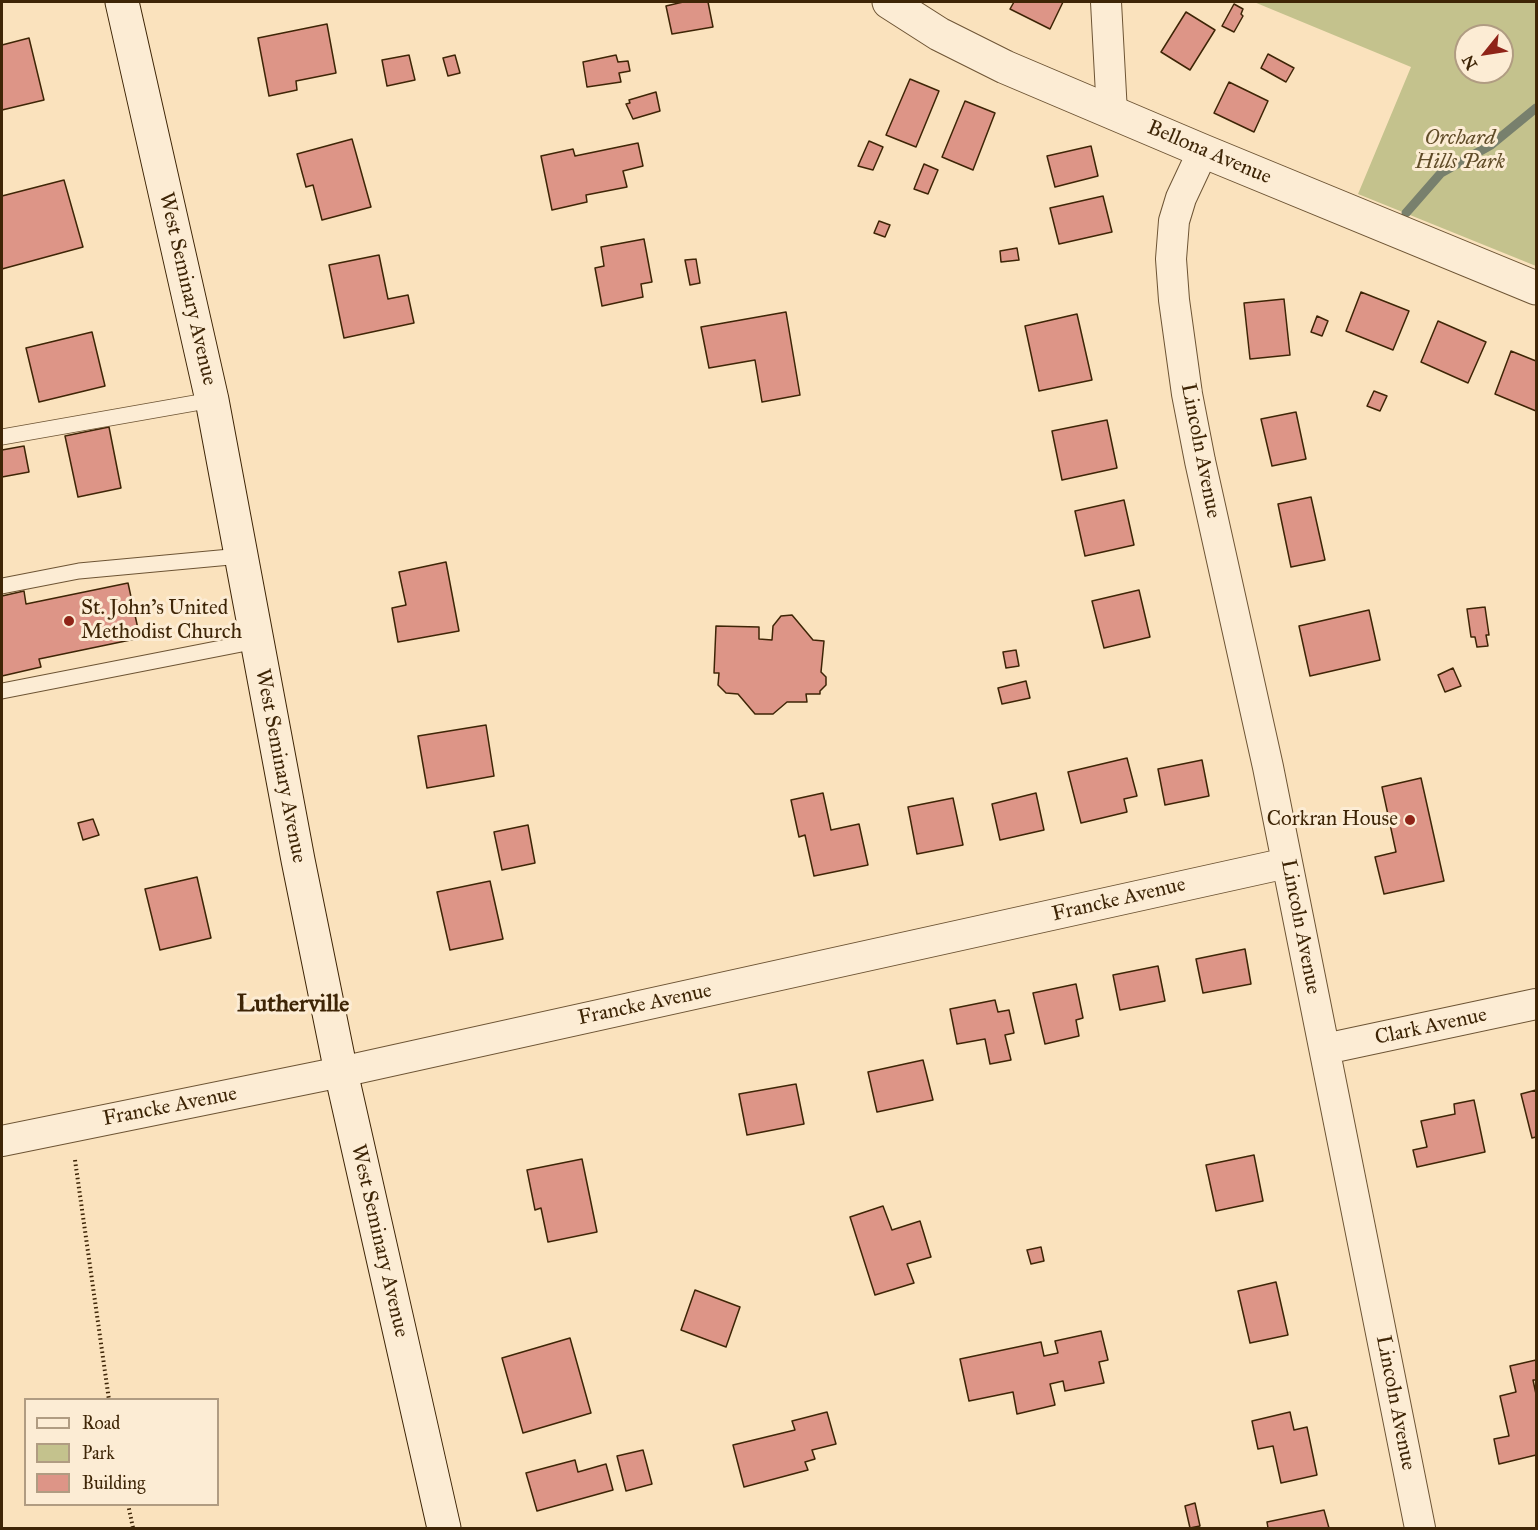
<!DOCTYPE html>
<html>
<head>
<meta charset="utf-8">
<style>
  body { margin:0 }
  #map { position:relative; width:1538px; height:1530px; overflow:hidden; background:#fae2bd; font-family:"IM FELL Great Primer",serif }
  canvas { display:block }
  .frame { position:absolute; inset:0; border:3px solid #3e2506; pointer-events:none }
  .legend { position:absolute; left:24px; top:1398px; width:195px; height:108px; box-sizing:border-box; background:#fcecd4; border:2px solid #b09c82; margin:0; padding:8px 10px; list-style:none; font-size:18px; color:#3e2506 }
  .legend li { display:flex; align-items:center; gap:12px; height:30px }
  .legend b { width:30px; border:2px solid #b09c82 }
  .north { position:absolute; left:1454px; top:24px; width:60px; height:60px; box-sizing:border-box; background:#fcecd4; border:2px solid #b09c82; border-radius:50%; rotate:240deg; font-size:16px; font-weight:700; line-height:24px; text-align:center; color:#3e2506 }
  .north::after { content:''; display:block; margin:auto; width:21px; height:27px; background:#8f2418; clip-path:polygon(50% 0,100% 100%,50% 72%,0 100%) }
</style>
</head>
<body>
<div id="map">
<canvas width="1538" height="1530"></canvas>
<div class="frame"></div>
<ul class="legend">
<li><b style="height:8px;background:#fcecd4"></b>Road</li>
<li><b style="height:16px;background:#c4c28d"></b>Park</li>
<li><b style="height:16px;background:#dd9587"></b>Building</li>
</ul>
<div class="north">N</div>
</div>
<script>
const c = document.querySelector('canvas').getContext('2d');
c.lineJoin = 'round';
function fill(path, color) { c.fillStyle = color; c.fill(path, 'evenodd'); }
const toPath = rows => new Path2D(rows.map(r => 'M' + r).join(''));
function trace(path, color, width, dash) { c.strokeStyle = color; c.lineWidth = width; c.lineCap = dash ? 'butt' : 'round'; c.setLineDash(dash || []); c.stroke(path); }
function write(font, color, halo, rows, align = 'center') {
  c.font = font + ' "IM FELL Great Primer",serif'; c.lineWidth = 6; c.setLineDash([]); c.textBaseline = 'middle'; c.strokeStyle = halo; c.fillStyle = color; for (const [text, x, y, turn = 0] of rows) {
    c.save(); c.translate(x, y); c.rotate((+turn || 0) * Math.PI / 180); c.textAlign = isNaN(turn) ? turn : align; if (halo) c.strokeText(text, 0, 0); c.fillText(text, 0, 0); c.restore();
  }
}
fill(toPath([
  [1254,2,1536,2,1536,266,1358,194,1411,67],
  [1466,36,1502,36,1502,72,1466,72]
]), '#c4c28d');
trace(toPath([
  [1406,213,1441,173,1491,145,1536,108]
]), '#78806d', 9);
const building = toPath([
  [683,2,708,2,713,27,672,34,666,6,683,2],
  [1014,2,1063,2,1050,29,1010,9,1014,2],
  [1234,4,1243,9,1241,14,1243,16,1234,32,1222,26,1234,4],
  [1186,12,1215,30,1190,70,1161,52,1186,12],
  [327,24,336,73,296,81,297,90,269,96,258,38,327,24],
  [29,38,44,100,2,110,2,45,29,38],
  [1268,54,1294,68,1286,82,1261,68,1268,54],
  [409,55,415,80,387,86,382,60,409,55],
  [455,55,460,73,448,76,443,58,455,55],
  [616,55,618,62,628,61,630,71,619,73,621,82,587,87,583,62,616,55],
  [910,79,939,91,916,147,886,135,910,79],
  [1229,82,1268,101,1254,132,1214,113,1229,82],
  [656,92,660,111,633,119,626,104,630,103,629,100,656,92],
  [965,101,995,113,973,170,942,157,965,101],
  [352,139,371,207,322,220,313,185,306,187,297,154,352,139],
  [869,141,883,147,873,170,858,166,869,141],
  [638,143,643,166,623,171,627,187,586,195,587,202,552,210,541,156,573,149,575,156,638,143],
  [1091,146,1098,176,1055,187,1047,156,1091,146],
  [924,164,938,170,928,194,914,189,924,164],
  [64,180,83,247,2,269,2,196,64,180],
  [1103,196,1112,232,1059,244,1050,208,1103,196],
  [879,221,890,225,885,237,874,233,879,221],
  [644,239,652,282,641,284,643,297,602,306,595,268,604,266,601,247,644,239],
  [1017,248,1019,260,1001,262,1000,251,1017,248],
  [379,255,388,299,408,295,414,323,344,338,329,265,379,255],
  [696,259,700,283,690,285,685,260,696,259],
  [1361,292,1409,311,1393,350,1346,331,1361,292],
  [1284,299,1290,355,1250,359,1244,303,1284,299],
  [786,312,800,395,762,402,755,360,709,368,701,327,786,312],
  [1077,314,1092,380,1039,391,1025,326,1077,314],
  [1317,316,1328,321,1322,336,1311,332,1317,316],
  [1438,321,1486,342,1468,383,1421,362,1438,321],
  [92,332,105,386,39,402,26,348,92,332],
  [1511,351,1536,361,1536,411,1495,394,1511,351],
  [1374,391,1387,396,1380,411,1367,406,1374,391],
  [1296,412,1306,459,1272,466,1261,419,1296,412],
  [1107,420,1117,468,1062,480,1052,431,1107,420],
  [109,427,121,488,78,497,65,436,109,427],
  [24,446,29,472,2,477,2,450,24,446],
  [1311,497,1325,560,1291,567,1278,504,1311,497],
  [1124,500,1134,545,1085,556,1075,511,1124,500],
  [446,562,459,631,398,642,392,608,406,605,399,572,446,562],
  [128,583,140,638,39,659,41,667,2,676,2,596,24,591,26,604,128,583],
  [1139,590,1150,637,1104,648,1092,601,1139,590],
  [1485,607,1489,635,1486,635,1488,646,1477,647,1475,637,1471,637,1467,609,1485,607],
  [1369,610,1380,660,1310,676,1299,626,1369,610],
  [792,615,813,640,824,641,821,672,826,677,826,685,820,691,820,694,806,694,807,702,787,702,773,714,755,714,738,694,726,693,718,685,719,673,714,673,716,626,759,627,759,639,772,640,773,626,781,616,792,615],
  [1016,650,1019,666,1006,668,1003,652,1016,650],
  [1453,668,1461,686,1445,692,1438,675,1453,668],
  [1026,681,1030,698,1002,704,998,688,1026,681],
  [486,725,494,776,427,788,418,736,486,725],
  [1127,758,1137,796,1124,799,1127,812,1081,823,1068,772,1127,758],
  [1202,760,1209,796,1165,805,1158,769,1202,760],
  [1421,778,1444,881,1384,894,1375,857,1396,852,1382,787,1421,778],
  [823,793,831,830,859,824,868,865,814,876,805,835,799,837,791,800,823,793],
  [1036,793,1044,830,1000,840,992,804,1036,793],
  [953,798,963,845,917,854,908,807,953,798],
  [93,819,99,835,83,840,78,823,93,819],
  [528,825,535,863,502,870,494,832,528,825],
  [197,877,211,938,160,950,145,889,197,877],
  [490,881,503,939,450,950,437,892,490,881],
  [1245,949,1251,984,1203,993,1196,959,1245,949],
  [1158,966,1165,1001,1120,1010,1113,975,1158,966],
  [1076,984,1083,1018,1076,1020,1079,1036,1045,1044,1033,993,1076,984],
  [995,1000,998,1012,1009,1010,1014,1033,1005,1035,1011,1060,990,1064,985,1039,957,1044,950,1009,995,1000],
  [923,1060,933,1100,877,1112,868,1072,923,1060],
  [796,1084,804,1124,747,1135,739,1094,796,1084],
  [1536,1090,1536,1137,1532,1138,1521,1094,1536,1090],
  [1474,1100,1485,1152,1417,1167,1413,1150,1427,1147,1421,1121,1455,1114,1454,1104,1474,1100],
  [1254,1155,1263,1201,1216,1211,1206,1165,1254,1155],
  [582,1159,597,1232,548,1242,541,1208,535,1210,527,1170,582,1159],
  [883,1206,892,1230,920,1221,931,1257,907,1264,914,1283,875,1295,850,1217,883,1206],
  [1041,1247,1044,1261,1031,1264,1027,1250,1041,1247],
  [1276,1282,1288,1335,1250,1343,1238,1291,1276,1282],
  [695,1290,740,1307,726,1347,681,1330,695,1290],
  [1101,1331,1108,1360,1099,1362,1104,1383,1065,1391,1063,1381,1050,1384,1055,1405,1017,1414,1013,1392,969,1401,960,1359,1041,1342,1044,1356,1058,1353,1055,1341,1101,1331],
  [570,1338,591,1413,523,1433,502,1358,570,1338],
  [1536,1360,1536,1380,1533,1380,1536,1394,1536,1455,1499,1464,1494,1439,1509,1436,1500,1396,1516,1392,1510,1366,1536,1360],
  [827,1412,836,1444,812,1450,815,1459,805,1462,808,1470,744,1487,733,1445,795,1430,792,1421,827,1412],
  [1290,1412,1294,1430,1307,1427,1317,1475,1281,1483,1273,1446,1258,1449,1252,1421,1290,1412],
  [643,1450,652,1484,626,1491,617,1456,643,1450],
  [575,1460,578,1472,606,1464,613,1490,537,1511,526,1473,575,1460],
  [1195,1503,1200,1526,1190,1528,1185,1506,1195,1503],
  [1324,1510,1329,1528,1268,1528,1267,1522,1324,1510]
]);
fill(building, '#dd9587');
trace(building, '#3e2506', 1.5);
const service = toPath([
  [2,437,212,400],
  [2,586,79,571,241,556],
  [2,691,257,641]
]);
const minor = toPath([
  [1106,2,1112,113],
  [1203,151,1181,198,1174,221,1171,259,1174,300,1187,394,1200,461,1268,767,1420,1528],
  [1325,1049,1536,1004],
  [2,1141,341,1072,1287,863]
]);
const tertiary = toPath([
  [889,2,939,34,1005,67,1203,151,1536,288]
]);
const secondary = toPath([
  [122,2,212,400,298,860,341,1072,444,1528]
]);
trace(service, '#6d5434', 17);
trace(minor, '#6d5434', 32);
trace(tertiary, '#6d5434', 35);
trace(secondary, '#3e2506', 35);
trace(toPath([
  [75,1160,109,1400],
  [128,1504,133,1528]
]), '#3e2506', 4, [1.5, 3]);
trace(service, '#fcecd4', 15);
trace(minor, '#fcecd4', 30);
trace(tertiary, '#fcecd4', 33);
trace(secondary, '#fcecd4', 33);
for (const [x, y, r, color] of [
  [69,621,6,"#8f2418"],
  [1410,820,6,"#8f2418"]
]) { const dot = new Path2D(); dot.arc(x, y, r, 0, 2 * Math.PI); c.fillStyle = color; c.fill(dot); trace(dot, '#fcecd4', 2); }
write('italic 21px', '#604c28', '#fcecd4', [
  ["Orchard",1460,139],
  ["Hills Park",1460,163]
]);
write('21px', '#3e2506', '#fcecd4', [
  ["Bellona Avenue",1209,153,23],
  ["West Seminary Avenue",187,289,77],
  ["Lincoln Avenue",1200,451,79],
  ["West Seminary Avenue",280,766,79],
  ["Francke Avenue",1119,900,-13],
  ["Lincoln Avenue",1300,927,79],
  ["Francke Avenue",645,1005,-12],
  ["Clark Avenue",1431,1027,-12],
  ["Francke Avenue",170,1107,-11],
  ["West Seminary Avenue",379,1241,77],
  ["Lincoln Avenue",1395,1403,79]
]);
write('21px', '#3e2506', '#fcecd4', [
  ["St. John's United",81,609],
  ["Methodist Church",81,633],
  ["Corkran House",1398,820,"right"]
], 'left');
write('bold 24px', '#3e2506', '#fcecd4', [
  ["Lutherville",293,1005]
]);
</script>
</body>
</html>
